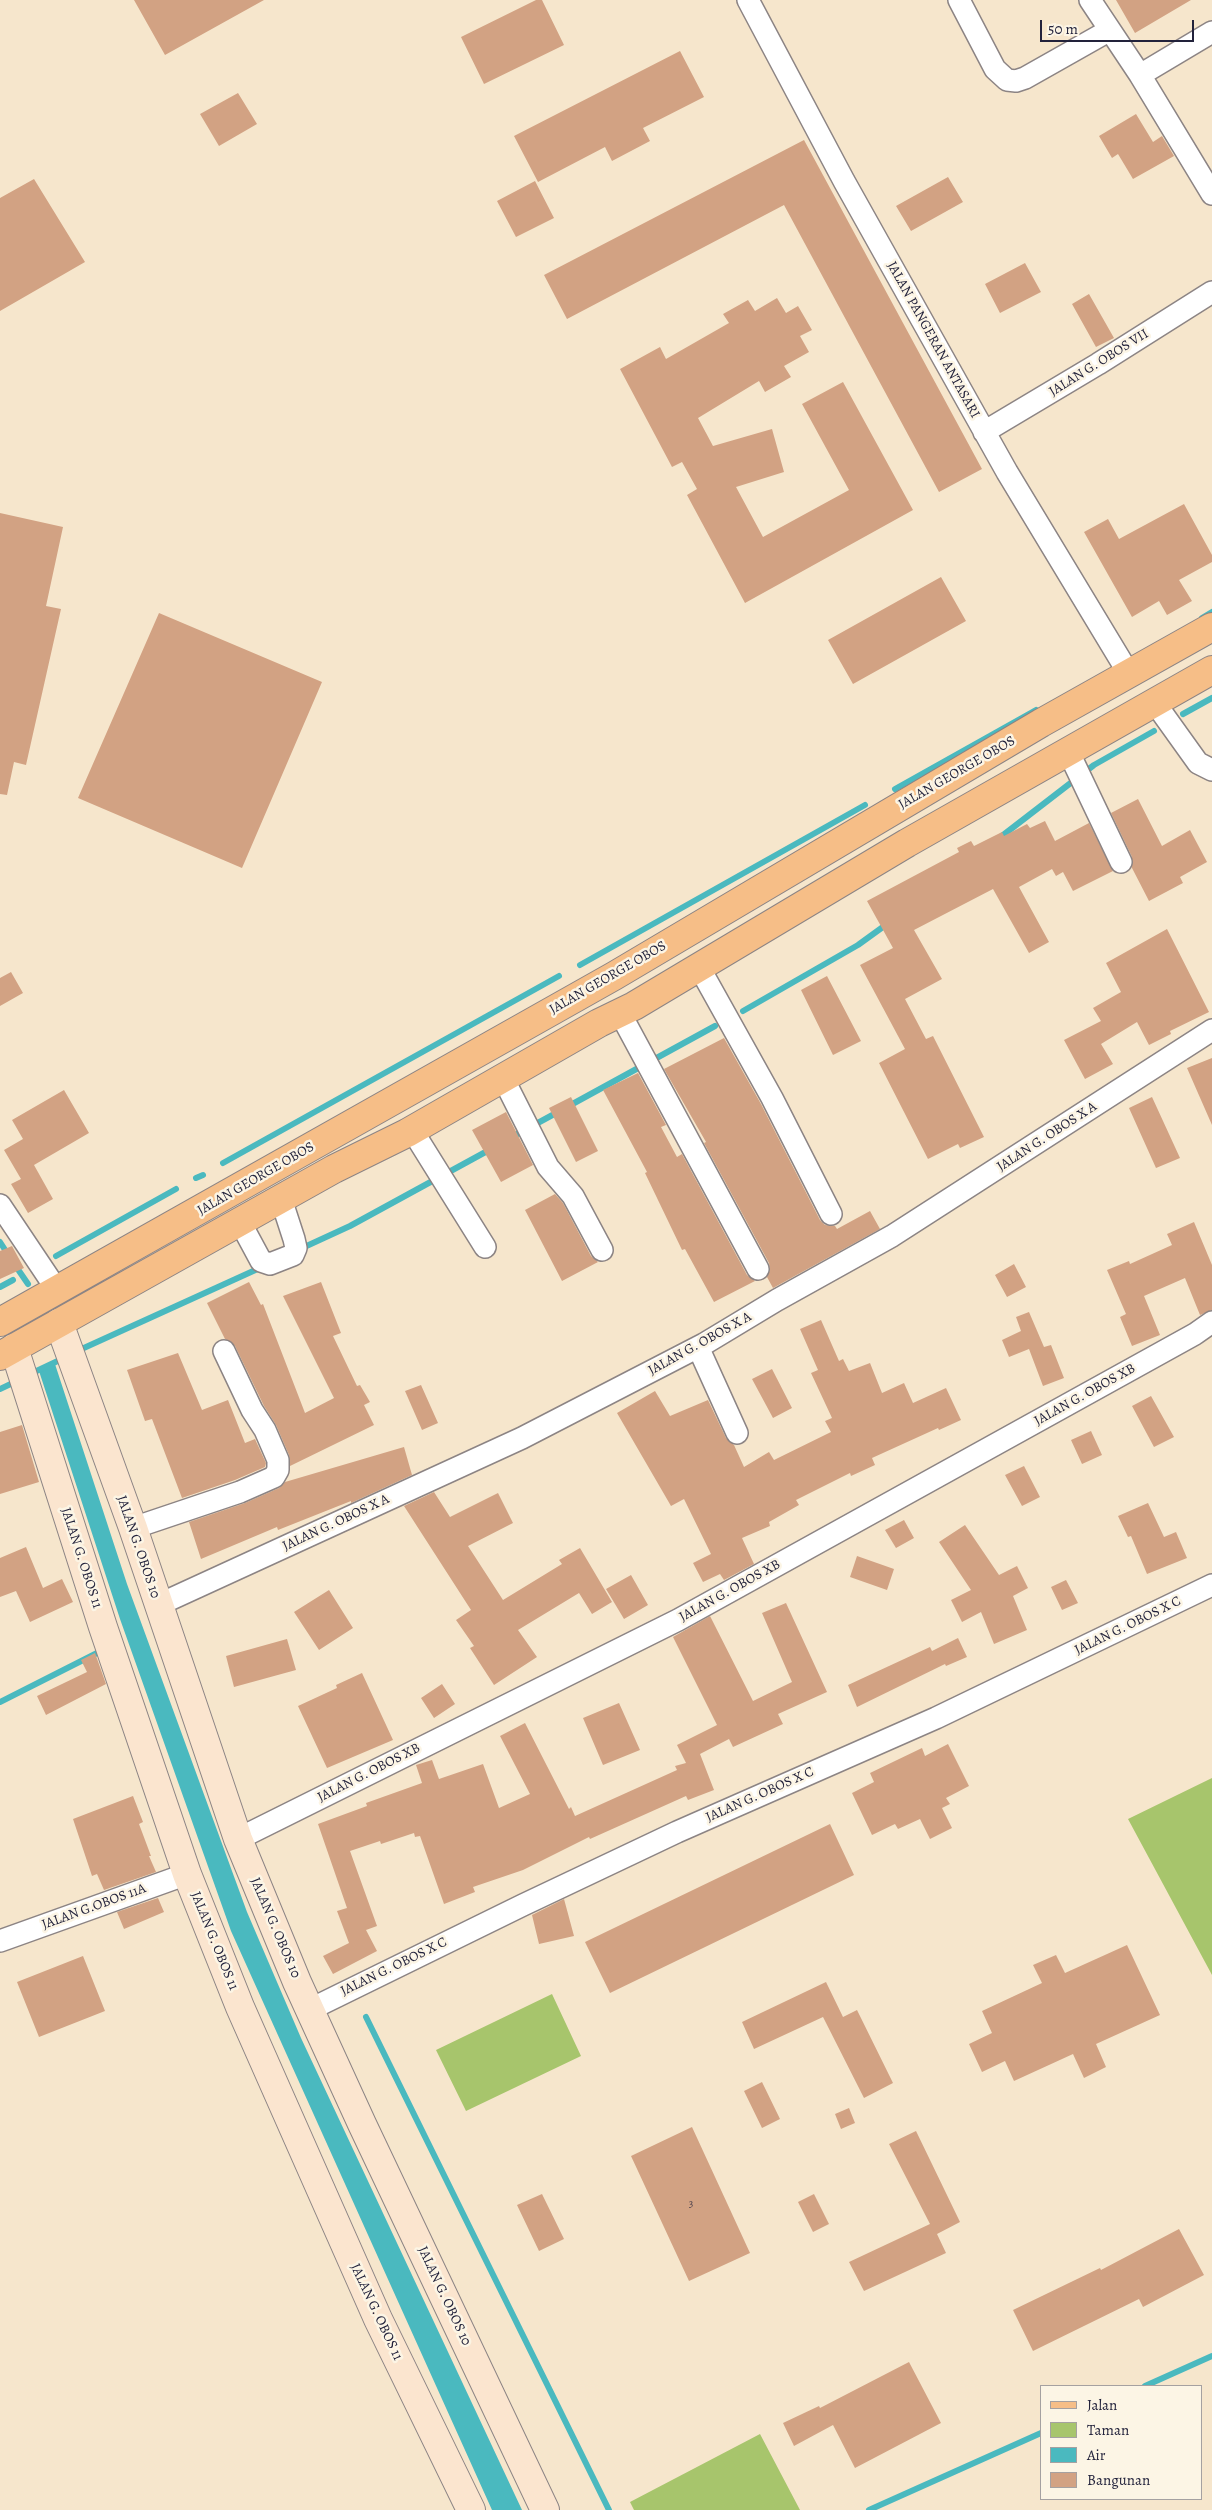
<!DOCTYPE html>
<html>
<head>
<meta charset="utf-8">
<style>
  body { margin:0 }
  #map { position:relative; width:1212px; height:2510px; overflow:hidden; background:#f6e6cc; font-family:Alegreya,serif }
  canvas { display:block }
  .legend { position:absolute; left:1040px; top:2385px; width:162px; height:115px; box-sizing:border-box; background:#fcf5e5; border:1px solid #a5a1a1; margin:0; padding:6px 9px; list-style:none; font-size:15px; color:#22223b }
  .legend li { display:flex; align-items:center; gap:10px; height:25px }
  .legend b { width:25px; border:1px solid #a5a1a1 }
  .scale { position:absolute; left:1040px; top:20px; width:154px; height:22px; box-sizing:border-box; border:2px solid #22223b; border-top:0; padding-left:6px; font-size:15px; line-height:18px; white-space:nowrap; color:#22223b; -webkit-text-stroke:4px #fcf5e5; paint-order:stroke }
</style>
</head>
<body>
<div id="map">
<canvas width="1212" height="2510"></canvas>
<ul class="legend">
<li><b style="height:6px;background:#f6be87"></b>Jalan</li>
<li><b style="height:14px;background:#a7c56c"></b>Taman</li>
<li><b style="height:14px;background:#4ab9bf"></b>Air</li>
<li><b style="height:14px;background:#d2a283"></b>Bangunan</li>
</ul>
<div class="scale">50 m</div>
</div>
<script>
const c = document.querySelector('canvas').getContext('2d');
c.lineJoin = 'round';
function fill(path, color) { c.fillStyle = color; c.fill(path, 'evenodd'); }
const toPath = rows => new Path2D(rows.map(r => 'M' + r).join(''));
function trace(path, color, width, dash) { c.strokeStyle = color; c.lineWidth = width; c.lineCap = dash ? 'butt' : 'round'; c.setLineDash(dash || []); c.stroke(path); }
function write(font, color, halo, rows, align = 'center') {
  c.font = font + ' Alegreya,serif'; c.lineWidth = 5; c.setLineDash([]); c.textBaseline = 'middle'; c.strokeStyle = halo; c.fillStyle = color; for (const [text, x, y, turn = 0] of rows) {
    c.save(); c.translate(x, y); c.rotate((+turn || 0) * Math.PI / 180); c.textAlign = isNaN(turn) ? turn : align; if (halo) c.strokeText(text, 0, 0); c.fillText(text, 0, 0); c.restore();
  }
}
fill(toPath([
  [1212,1778,1212,1975,1128,1819],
  [552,1994,581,2056,466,2111,436,2050],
  [760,2434,800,2510,634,2510,630,2502]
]), '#a7c56c');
fill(toPath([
  [54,1361,127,1584,247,1912,301,2038,522,2510,492,2510,231,1931,120,1619,38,1368]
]), '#4ab9bf');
trace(toPath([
  [1202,618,1212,612],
  [1183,714,1212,698],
  [895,789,1036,710],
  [998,839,1094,765,1154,731],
  [580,965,865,805],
  [743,1011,858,945,887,924],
  [567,1107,715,1026],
  [510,1138,558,1112],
  [223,1163,559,976],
  [196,1178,203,1175],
  [0,1242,9,1256],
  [300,1249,350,1226,491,1149],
  [56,1256,176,1189],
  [15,1265,28,1284],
  [0,1287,13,1280],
  [75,1352,262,1267],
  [28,1375,64,1358],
  [0,1389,17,1381],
  [0,1702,101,1651],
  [366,2017,609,2510],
  [1145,2386,1212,2356],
  [869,2510,1041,2433]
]), '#4ab9bf', 6);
fill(toPath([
  [134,0,264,0,165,55],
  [536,0,542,0,564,45,484,84,461,37],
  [1116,0,1191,0,1135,33],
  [680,51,704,97,643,128,650,141,612,161,605,147,538,182,514,136],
  [238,93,257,124,219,146,200,114],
  [1136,114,1153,142,1162,136,1174,156,1133,179,1118,154,1112,158,1099,136],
  [804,140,982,469,939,492,784,205,567,319,544,275],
  [948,177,963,202,911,231,896,206],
  [34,179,85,262,0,311,0,198],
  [535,181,554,218,516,237,497,201],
  [1025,263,1041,292,1000,313,985,284],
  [1089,294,1114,338,1096,347,1072,304],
  [777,298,786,313,798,306,812,330,800,336,809,352,784,366,791,377,765,392,759,381,698,418,713,446,772,429,784,472,736,487,763,537,849,490,802,404,843,382,913,510,745,603,687,495,697,489,682,462,672,467,620,369,660,347,666,359,729,323,723,314,748,300,755,311],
  [1184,504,1212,555,1212,562,1179,580,1192,601,1167,615,1159,601,1132,617,1084,532,1108,519,1119,539],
  [0,513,63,527,46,606,61,609,26,765,14,762,7,795,0,794],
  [941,577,966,621,853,684,828,640],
  [159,613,322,682,242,868,78,798],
  [1138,799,1162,846,1190,830,1207,862,1180,877,1183,883,1149,901,1132,868,1132,857,1111,813],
  [1045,821,1055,841,1089,823,1113,871,1073,891,1063,872,1056,876,1052,869,1019,887,1049,942,1029,953,993,889,914,930,942,979,905,999,926,1039,933,1036,984,1137,960,1148,958,1144,928,1159,879,1063,905,1049,860,965,893,948,867,901,959,852,957,848,971,841,974,846,1002,832,1004,836,1027,824,1030,828],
  [1167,929,1209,1012,1170,1031,1171,1034,1149,1045,1137,1022,1101,1044,1113,1064,1085,1079,1064,1040,1101,1021,1093,1008,1121,992,1106,963],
  [11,972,23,993,0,1006,0,978],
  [827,976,861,1041,833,1055,801,990],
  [724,1038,761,1104,820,1220,825,1225,835,1226,837,1229,870,1211,880,1229,773,1288,767,1277,770,1270,769,1263,704,1143,706,1142,664,1069],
  [1212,1058,1212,1125,1187,1068],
  [638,1073,666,1125,661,1127,677,1157,682,1154,747,1275,755,1281,714,1302,685,1249,682,1250,645,1173,647,1172,603,1090],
  [64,1090,89,1133,34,1165,53,1199,28,1213,11,1184,21,1179,4,1150,23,1139,12,1120],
  [571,1097,598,1151,576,1162,549,1108],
  [1152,1097,1180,1158,1156,1168,1129,1108],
  [506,1112,533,1165,501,1182,472,1130],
  [555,1194,563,1203,591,1256,598,1262,562,1281,525,1210],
  [1194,1222,1212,1265,1212,1310,1200,1315,1185,1278,1144,1296,1160,1335,1132,1346,1120,1317,1126,1314,1107,1270,1129,1261,1130,1264,1172,1245,1167,1234],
  [12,1246,24,1268,0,1279,0,1251],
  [1014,1264,1026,1287,1007,1297,995,1275],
  [249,1282,261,1305,263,1304,305,1413,334,1398,283,1296,321,1282,341,1333,333,1336,357,1386,360,1385,370,1402,364,1405,374,1425,290,1466,289,1455,276,1425,264,1406,235,1346,225,1339,207,1303],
  [1029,1312,1044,1347,1051,1345,1064,1378,1043,1386,1029,1349,1009,1357,1002,1340,1021,1331,1016,1317],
  [821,1320,839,1361,843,1359,849,1371,870,1363,882,1393,904,1383,913,1403,946,1388,961,1420,939,1430,938,1428,872,1458,875,1465,851,1476,850,1473,796,1500,799,1505,769,1522,770,1526,742,1538,754,1564,724,1580,720,1574,703,1582,693,1563,711,1554,684,1499,671,1506,617,1413,655,1391,670,1416,708,1400,726,1438,734,1445,744,1467,769,1452,774,1460,831,1432,825,1421,832,1418,811,1373,818,1370,800,1329],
  [178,1353,202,1410,228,1400,245,1443,255,1439,266,1463,265,1467,235,1480,182,1498,152,1419,145,1421,127,1370],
  [772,1369,792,1408,773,1418,752,1379],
  [421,1385,438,1423,422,1430,405,1391],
  [1151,1396,1174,1437,1154,1447,1132,1406],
  [22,1425,39,1482,0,1494,0,1432],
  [1091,1431,1102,1455,1082,1464,1071,1440],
  [404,1447,412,1475,351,1503,351,1501,278,1530,277,1527,201,1559,189,1522,245,1503,279,1488,285,1482],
  [1024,1466,1040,1497,1022,1506,1005,1475],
  [434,1492,450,1517,498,1493,513,1523,468,1546,503,1600,562,1564,559,1560,580,1548,612,1602,592,1614,579,1593,518,1630,537,1657,494,1685,470,1648,474,1646,456,1620,471,1610,404,1506],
  [1148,1503,1164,1537,1176,1532,1187,1558,1147,1574,1131,1536,1128,1537,1118,1516],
  [904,1520,914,1538,896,1548,885,1530],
  [965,1525,999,1575,1017,1566,1028,1588,1013,1596,1027,1630,994,1644,981,1612,962,1622,951,1600,971,1590,939,1542],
  [26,1547,43,1588,62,1579,73,1602,30,1622,16,1591,0,1597,0,1558],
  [857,1556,894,1569,887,1590,850,1577],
  [631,1575,648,1605,624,1619,606,1589],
  [1066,1580,1078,1603,1062,1610,1051,1587],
  [329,1590,353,1628,319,1650,294,1612],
  [786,1603,827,1692,778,1714,783,1724,733,1747,729,1739,700,1754,714,1790,688,1800,686,1796,590,1839,589,1837,523,1870,473,1887,475,1892,444,1904,420,1836,415,1837,414,1833,381,1844,380,1841,350,1851,377,1926,366,1930,377,1951,333,1974,323,1956,349,1943,337,1911,347,1908,318,1824,367,1806,366,1803,422,1783,416,1765,432,1760,439,1779,483,1764,499,1808,530,1794,500,1736,525,1723,569,1809,571,1807,575,1816,677,1770,675,1766,686,1763,677,1745,717,1725,673,1637,710,1616,753,1701,792,1682,762,1613],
  [958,1638,967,1657,946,1666,945,1664,857,1707,848,1685,930,1647,932,1651],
  [287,1639,296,1670,234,1687,226,1656],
  [95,1653,106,1684,46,1715,37,1696,87,1672,81,1660],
  [362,1673,393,1740,327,1768,298,1706,337,1688,336,1685],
  [442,1684,455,1704,434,1718,421,1698],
  [619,1703,640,1750,603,1765,583,1718],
  [948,1744,969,1786,946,1798,950,1804,942,1808,952,1828,930,1839,920,1819,898,1829,895,1824,872,1835,852,1793,874,1782,870,1773,922,1748,925,1756],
  [133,1796,143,1822,139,1824,151,1856,149,1856,156,1872,104,1890,97,1874,92,1876,73,1819],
  [830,1824,854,1875,610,1993,585,1942],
  [158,1898,164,1912,124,1929,117,1912],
  [564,1899,574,1936,539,1944,532,1915],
  [1127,1945,1160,2015,1096,2044,1106,2067,1084,2078,1073,2054,1014,2081,1005,2061,982,2072,969,2044,992,2033,982,2011,1042,1983,1033,1965,1056,1955,1065,1973],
  [83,1956,105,2011,39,2037,17,1982],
  [826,1982,843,2017,857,2010,893,2083,864,2098,823,2017,754,2049,742,2022],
  [762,2082,780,2119,762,2128,744,2091],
  [849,2108,855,2123,841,2129,835,2114],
  [692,2127,750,2253,689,2281,631,2156],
  [916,2131,960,2222,937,2234,946,2253,864,2291,849,2262,930,2224,889,2144],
  [542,2194,564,2239,539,2251,517,2205],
  [814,2194,829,2224,813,2232,798,2202],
  [1179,2229,1204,2275,1143,2307,1139,2299,1033,2351,1013,2310,1100,2268,1101,2270],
  [909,2362,941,2423,855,2468,833,2425,794,2446,783,2423,819,2406,820,2408]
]), '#d2a283');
const street = toPath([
  [748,0,844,181,1007,472,1129,674],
  [959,0,995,69,1007,80,1016,81,1025,78,1110,30],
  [1090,0,1140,75,1212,194],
  [1140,75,1212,32],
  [984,432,1098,364,1212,292],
  [1155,703,1198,763,1212,770],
  [1069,753,1121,862],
  [699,967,772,1098,831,1214],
  [620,1013,758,1269],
  [503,1078,548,1167,573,1196,602,1250],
  [412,1130,485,1247],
  [0,1205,57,1290],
  [240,1222,261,1261,270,1264,293,1255,296,1248,294,1239,281,1199],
  [698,1347,737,1433],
  [133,1528,240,1492,274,1477,278,1470,278,1460,265,1430,252,1410,224,1351],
  [158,1605,522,1438,704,1344,777,1300,892,1236,1212,1030],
  [238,1839,678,1620,1195,1334,1212,1322],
  [0,1941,187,1874],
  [311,2009,523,1905,677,1832,936,1718,1212,1585]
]);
const secondary = toPath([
  [59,1323,133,1528,238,1839,297,1982,362,2124,545,2510],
  [14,1348,103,1627,187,1874,240,2007,378,2319,471,2510]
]);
const primary = toPath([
  [0,1322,614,976,1041,723,1212,627],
  [0,1356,334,1169,407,1133,599,1023,634,1006,907,843,1212,670]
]);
trace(street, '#8c8484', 24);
trace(secondary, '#8c8484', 30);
trace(primary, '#8c8484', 30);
trace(street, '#fff', 21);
trace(secondary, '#fbe5cf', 28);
trace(primary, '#f6be87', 28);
write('11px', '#4e424d', null, [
  ["3",691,2204]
]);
write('14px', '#22223b', '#fcf5e5', [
  ["JALAN PANGERAN ANTASARI",933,340,61],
  ["JALAN G. OBOS VII",1099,363,-32],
  ["JALAN GEORGE OBOS",957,773,-30],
  ["JALAN GEORGE OBOS",608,978,-30],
  ["JALAN G. OBOS X A",1047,1137,-33],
  ["JALAN GEORGE OBOS",256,1179,-30],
  ["JALAN G. OBOS X A",700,1344,-29],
  ["JALAN G. OBOS XB",1085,1395,-29],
  ["JALAN G. OBOS X A",336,1523,-25],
  ["JALAN G. OBOS 10",138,1547,71],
  ["JALAN G. OBOS 11",81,1558,72],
  ["JALAN G. OBOS XB",730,1591,-29],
  ["JALAN G. OBOS X C",1128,1626,-26],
  ["JALAN G. OBOS XB",369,1773,-27],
  ["JALAN G. OBOS X C",760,1795,-24],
  ["JALAN G.OBOS 11A",94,1907,-20],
  ["JALAN G. OBOS 10",275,1928,67],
  ["JALAN G. OBOS 11",214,1941,68],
  ["JALAN G. OBOS X C",394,1967,-26],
  ["JALAN G. OBOS 10",444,2296,65],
  ["JALAN G. OBOS 11",376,2312,65]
]);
</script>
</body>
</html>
